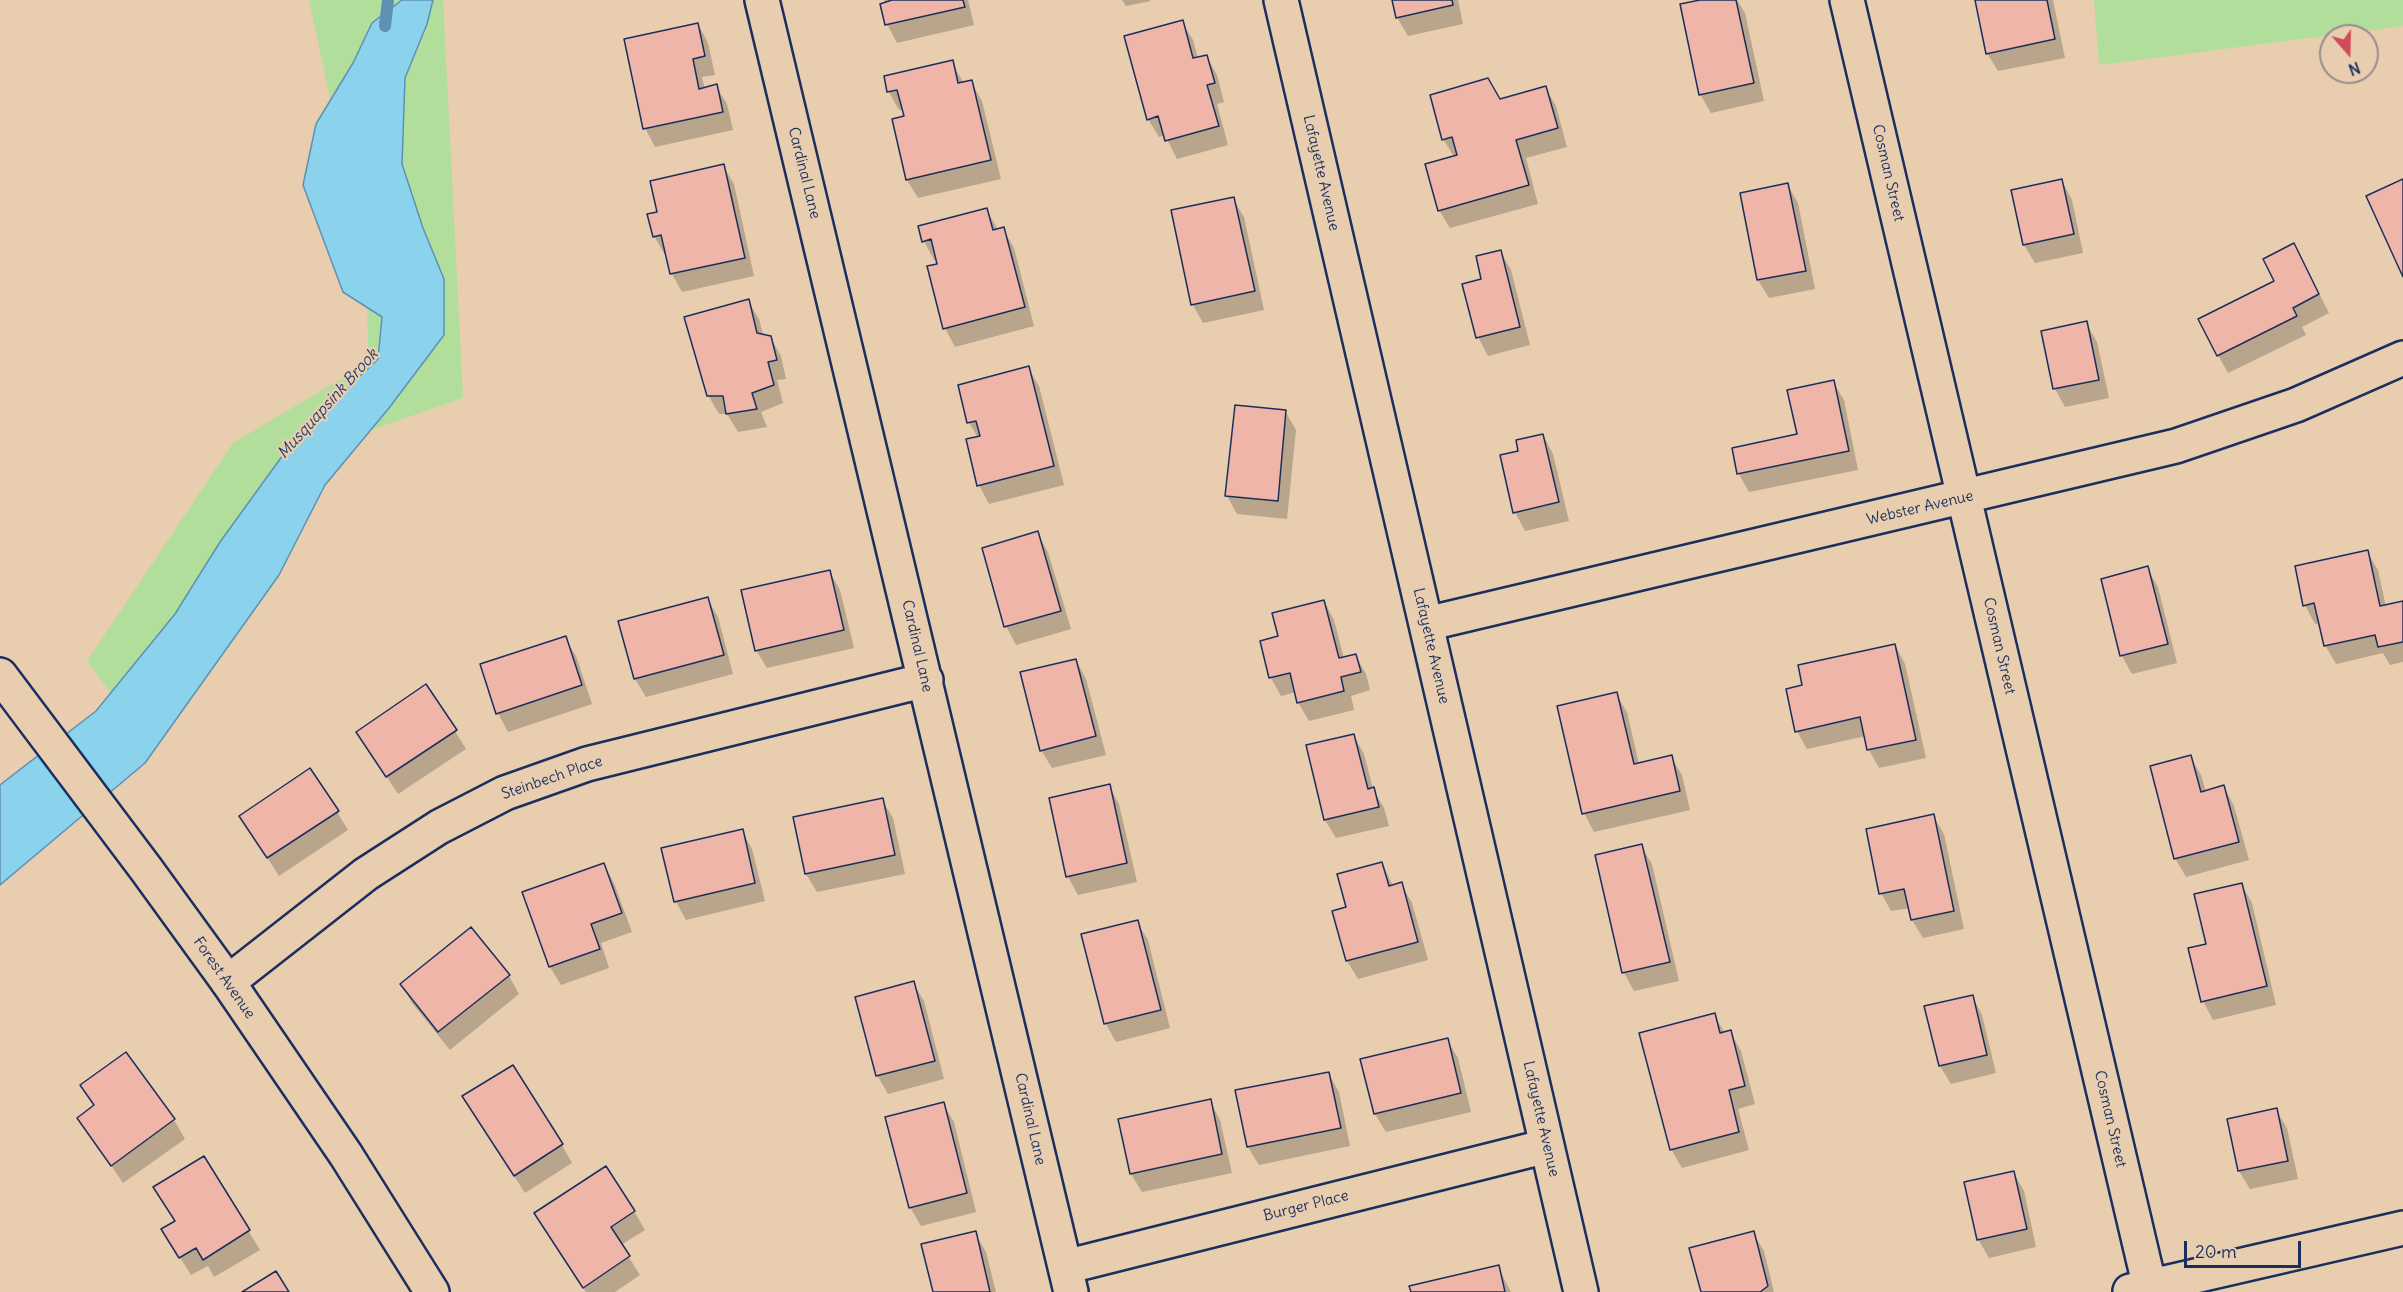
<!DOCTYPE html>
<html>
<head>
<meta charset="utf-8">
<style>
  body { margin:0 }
  #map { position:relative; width:2403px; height:1292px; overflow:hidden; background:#e8cdaf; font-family:Delius,sans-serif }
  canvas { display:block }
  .north { position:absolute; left:2319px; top:24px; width:60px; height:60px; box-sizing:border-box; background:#e8cdaf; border:2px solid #968e8f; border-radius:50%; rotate:160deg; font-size:16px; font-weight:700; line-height:24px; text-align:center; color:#1b2f5e }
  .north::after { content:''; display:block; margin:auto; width:21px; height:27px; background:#d1495b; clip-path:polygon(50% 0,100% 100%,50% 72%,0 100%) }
  .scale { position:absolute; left:2184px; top:1241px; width:117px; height:27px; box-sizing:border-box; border:3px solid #1b2f5e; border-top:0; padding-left:8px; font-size:18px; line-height:21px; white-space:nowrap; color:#1b2f5e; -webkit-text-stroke:4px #e8cdaf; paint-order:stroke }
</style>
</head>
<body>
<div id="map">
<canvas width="2403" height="1292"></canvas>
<div class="north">N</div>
<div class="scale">20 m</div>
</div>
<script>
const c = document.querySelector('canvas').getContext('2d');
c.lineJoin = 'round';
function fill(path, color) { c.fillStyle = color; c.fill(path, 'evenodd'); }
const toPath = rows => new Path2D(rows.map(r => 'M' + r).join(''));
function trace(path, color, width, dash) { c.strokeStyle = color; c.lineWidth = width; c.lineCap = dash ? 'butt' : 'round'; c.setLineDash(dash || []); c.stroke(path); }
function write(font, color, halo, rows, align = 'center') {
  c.font = font + ' Delius,sans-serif'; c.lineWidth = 4.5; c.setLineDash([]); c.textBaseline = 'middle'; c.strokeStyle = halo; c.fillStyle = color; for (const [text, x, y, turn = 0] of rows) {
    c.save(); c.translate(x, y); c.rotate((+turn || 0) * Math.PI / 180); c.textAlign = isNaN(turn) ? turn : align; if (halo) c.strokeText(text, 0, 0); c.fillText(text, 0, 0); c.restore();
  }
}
fill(toPath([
  [309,0,443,0,463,398,342,440,120,706,87,661,233,443,368,363,367,270],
  [2094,0,2403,0,2403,26,2099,65]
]), '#b2de9c');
const water = toPath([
  [402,0,433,0,427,24,405,78,402,164,423,228,444,279,444,335,389,408,325,485,279,575,145,763,0,885,0,785,96,711,175,614,220,542,296,437,378,359,382,317,343,292,303,185,316,124,353,63,372,23,402,0]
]);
fill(water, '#8bd3ec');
trace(water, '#5e91b3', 1.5);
fill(toPath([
  [884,0,968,0,974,25,897,43,887,24,886,4],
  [1122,0,1150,0,1151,1,1126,6],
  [1394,0,1458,0,1463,24,1408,36,1397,17],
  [1707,0,1737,0,1745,13,1764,101,1711,113,1700,94],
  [1977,0,2053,0,2065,58,1998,71,1987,53],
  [1182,22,1193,40,1198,59,1206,56,1217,75,1224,102,1217,104,1228,145,1177,159,1165,135,1159,137,1148,119],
  [698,24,708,43,715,75,702,77,705,89,716,86,727,104,733,130,655,147,645,128],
  [952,62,964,84,971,82,982,101,1001,179,918,198,907,180,904,109,899,110,889,92,885,78],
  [1545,87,1556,106,1567,147,1526,158,1538,204,1450,228,1439,210,1454,157,1444,140,1432,96,1499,101],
  [723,166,734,184,754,276,682,292,672,274,667,254,665,255,654,236,659,213],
  [2062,181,2072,200,2083,253,2035,263,2024,245],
  [1787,184,1798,203,1815,289,1769,298,1758,280],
  [1233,199,1244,217,1264,310,1203,323,1193,305],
  [986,209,998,230,1003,229,1014,248,1034,326,955,347,945,328,937,259,934,260,924,241],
  [2294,245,2329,313,2302,327,2306,335,2228,373,2218,355,2276,282],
  [1500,251,1511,270,1530,345,1488,356,1478,337,1483,280],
  [748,301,759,319,763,335,770,337,781,356,786,379,777,380,783,403,761,412,767,427,738,432,727,414,719,414,708,395],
  [2086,323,2097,342,2109,398,2065,407,2055,389,2043,332],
  [1028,368,1039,386,1064,485,989,504,979,485,978,438,969,422],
  [1833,382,1844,400,1858,470,1749,492,1739,474,1734,449,1798,435],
  [1285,411,1296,430,1287,519,1237,514,1227,496],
  [1543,435,1553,454,1569,521,1525,531,1515,512,1520,452],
  [1037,533,1048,552,1071,629,1016,645,1006,626],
  [2367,552,2378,570,2386,607,2403,603,2403,662,2390,665,2383,653,2336,664,2325,645,2320,623,2315,624,2305,605],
  [2147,568,2158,587,2177,663,2132,674,2122,656,2102,580],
  [830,572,840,590,854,648,767,668,756,650],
  [707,598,718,617,733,674,646,697,635,679],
  [1324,601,1334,620,1344,659,1356,656,1366,674,1370,690,1351,696,1354,710,1309,721,1298,702,1296,692,1281,696,1271,678,1279,637],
  [565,638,576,656,592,704,508,732,498,713],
  [1895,645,1905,664,1926,758,1879,768,1869,750,1866,736,1807,749,1797,731,1804,686],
  [1076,660,1086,679,1106,755,1052,768,1041,750],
  [1616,694,1627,712,1639,764,1671,757,1682,775,1690,810,1594,832,1584,813],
  [455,731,466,749,398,794,358,733],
  [1354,736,1364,754,1373,789,1384,808,1389,826,1336,838,1325,820,1308,746],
  [2190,757,2201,775,2206,792,2224,787,2234,806,2249,860,2186,877,2175,858],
  [1109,786,1119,804,1137,882,1078,895,1068,877,1050,799],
  [882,800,893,818,905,874,817,892,806,874,795,818],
  [337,812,348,830,279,876,241,816],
  [1933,816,1944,834,1964,929,1923,938,1912,920,1910,908,1891,911,1881,893],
  [742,831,752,849,765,901,686,920,676,902,663,849],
  [1641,846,1652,864,1679,981,1634,991,1624,973,1596,856],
  [1382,863,1393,886,1401,884,1412,903,1428,960,1358,979,1347,961,1348,909],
  [603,864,614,883,632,932,601,943,609,968,561,985,550,967,524,893],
  [2242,885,2252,903,2276,1005,2213,1020,2203,1001,2208,945],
  [1137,922,1148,940,1170,1028,1116,1042,1106,1024],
  [509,976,519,994,450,1050,412,1003,402,985],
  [913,983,924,1001,944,1079,888,1094,877,1075],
  [1972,996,1982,1015,1996,1073,1951,1084,1940,1066],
  [1714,1015,1725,1033,1730,1032,1741,1051,1755,1104,1738,1109,1749,1150,1682,1168,1671,1149],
  [1447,1040,1458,1058,1471,1112,1386,1132,1375,1114,1362,1060],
  [126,1054,174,1120,185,1139,123,1183,79,1118,94,1107,82,1086],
  [1328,1073,1339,1092,1350,1146,1259,1165,1248,1147,1237,1092],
  [1210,1101,1220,1120,1232,1173,1142,1192,1131,1174],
  [943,1104,954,1122,976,1212,921,1226,910,1207],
  [2276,1110,2287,1128,2298,1179,2250,1189,2239,1171,2228,1120],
  [475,1115,562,1145,572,1163,525,1193],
  [204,1158,260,1250,214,1277,208,1266,191,1275,174,1248,176,1222],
  [2013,1172,2024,1191,2036,1247,1989,1258,1978,1239],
  [634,1211,645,1230,621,1245,640,1275,615,1292,586,1292,547,1232],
  [975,1233,986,1252,996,1292,934,1292],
  [1753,1233,1764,1251,1774,1292,1702,1292],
  [1498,1267,1511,1292,1412,1292]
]), '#0003');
trace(toPath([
  [385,26,388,0]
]), '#5e91b3', 12);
const building = toPath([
  [963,0,965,7,885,25,880,4,892,0,963,0],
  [1392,0,1452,0,1453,5,1396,18,1392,0],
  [1700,0,1736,0,1754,83,1699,95,1680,4,1700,0],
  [1975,0,2047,0,2055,39,1986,54,1975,0],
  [1183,20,1193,58,1207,55,1215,83,1207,85,1219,126,1165,141,1158,116,1147,120,1124,36,1183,20],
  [698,23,705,56,693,59,699,89,717,84,723,112,643,129,624,39,698,23],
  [953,60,958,83,972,80,991,160,906,180,892,119,904,116,897,90,887,92,884,76,953,60],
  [1488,78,1500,99,1546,86,1558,128,1516,140,1529,185,1438,211,1425,164,1457,155,1452,137,1442,140,1430,95,1488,78],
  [724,164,745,258,670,274,661,235,653,237,647,214,657,212,650,181,724,164],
  [2062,179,2074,234,2023,245,2011,190,2062,179],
  [2403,179,2403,277,2366,196,2403,179],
  [1788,183,1806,271,1757,280,1740,193,1788,183],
  [1234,197,1255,291,1191,305,1171,210,1234,197],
  [987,208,993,230,1004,227,1025,307,943,329,927,266,937,264,931,239,922,242,918,226,987,208],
  [2294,243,2319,294,2293,308,2297,316,2217,356,2198,319,2274,281,2263,259,2294,243],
  [1501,250,1520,327,1476,338,1462,284,1481,279,1476,256,1501,250],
  [749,299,757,333,771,336,777,360,768,362,774,385,752,393,757,409,726,414,723,396,707,396,684,317,749,299],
  [2087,321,2099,380,2053,389,2041,331,2087,321],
  [1029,366,1054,466,977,486,966,439,980,436,976,421,967,423,958,385,1029,366],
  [1834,380,1849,451,1737,474,1732,448,1797,434,1787,390,1834,380],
  [1235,405,1286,410,1278,501,1225,496,1235,405],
  [1543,434,1559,502,1513,513,1500,455,1518,451,1516,440,1543,434],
  [1038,531,1061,611,1004,627,982,548,1038,531],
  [2368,550,2380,606,2403,601,2403,642,2378,647,2375,635,2324,646,2314,603,2303,606,2295,566,2368,550],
  [2148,566,2168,644,2120,656,2101,579,2148,566],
  [830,570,844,630,755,651,741,590,830,570],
  [708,597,724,655,634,679,618,621,708,597],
  [1324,600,1339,658,1356,654,1361,672,1341,677,1344,691,1297,703,1290,673,1269,678,1260,641,1278,636,1272,613,1324,600],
  [566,636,582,685,496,714,480,664,566,636],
  [1895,644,1916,740,1867,750,1860,717,1795,732,1786,689,1802,685,1798,665,1895,644],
  [1076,659,1096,736,1040,751,1020,672,1076,659],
  [426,684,457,730,386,777,356,732,426,684],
  [1617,692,1634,764,1672,755,1680,791,1582,814,1557,706,1617,692],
  [1354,734,1368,789,1374,787,1379,807,1324,820,1306,745,1354,734],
  [2191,755,2201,792,2224,785,2239,842,2174,859,2150,766,2191,755],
  [310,768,339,811,267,858,239,816,310,768],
  [1110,784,1127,863,1066,877,1049,798,1110,784],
  [883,798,895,855,805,874,793,817,883,798],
  [1934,814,1954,911,1911,920,1904,889,1879,894,1866,829,1934,814],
  [743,829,755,883,674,902,661,848,743,829],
  [1642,844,1670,962,1622,973,1595,855,1642,844],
  [1382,862,1389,886,1402,882,1418,942,1346,961,1332,911,1346,907,1337,874,1382,862],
  [604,863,622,913,591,924,600,949,549,967,522,892,604,863],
  [2242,883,2267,986,2201,1002,2188,948,2206,944,2194,894,2242,883],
  [1138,920,1161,1010,1104,1024,1081,934,1138,920],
  [471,927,510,975,438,1032,400,984,471,927],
  [914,981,935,1061,876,1076,855,997,914,981],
  [1973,995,1987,1055,1939,1066,1924,1006,1973,995],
  [1715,1013,1720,1033,1731,1030,1745,1086,1729,1090,1739,1132,1670,1150,1639,1033,1715,1013],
  [1448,1038,1461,1093,1374,1114,1360,1059,1448,1038],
  [126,1052,175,1119,111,1166,77,1118,94,1105,80,1085,126,1052],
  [513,1065,563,1144,514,1176,462,1096,513,1065],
  [1329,1072,1341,1128,1247,1147,1235,1090,1329,1072],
  [1211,1099,1222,1154,1130,1174,1118,1119,1211,1099],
  [944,1102,967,1193,909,1208,885,1117,944,1102],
  [2277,1108,2288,1161,2238,1171,2227,1119,2277,1108],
  [204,1156,250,1230,203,1260,196,1248,179,1258,161,1229,175,1221,153,1187,204,1156],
  [606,1166,635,1211,611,1227,630,1256,583,1288,534,1213,606,1166],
  [2014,1171,2027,1229,1977,1240,1964,1182,2014,1171],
  [976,1231,990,1292,933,1292,921,1244,976,1231],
  [1754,1231,1768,1286,1760,1292,1701,1292,1689,1248,1754,1231],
  [1499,1265,1505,1292,1411,1292,1409,1286,1499,1265],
  [276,1271,289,1292,242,1292,276,1271]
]);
fill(building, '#eeb5a8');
trace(building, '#1b2f5e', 1.5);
const minor = toPath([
  [762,0,1071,1292],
  [1281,0,1581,1292],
  [1847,0,2151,1292],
  [1426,624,2176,446,2296,405,2403,358],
  [228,982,366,874,439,827,505,793,587,764,926,680],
  [1065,1267,1547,1146],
  [2130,1291,2403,1228]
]);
const major = toPath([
  [0,675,146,869,228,982,346,1155,432,1292]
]);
trace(minor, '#1b2f5e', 38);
trace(major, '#1b2f5e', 38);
trace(minor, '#e8cdaf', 33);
trace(major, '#e8cdaf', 33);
write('15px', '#1b2f5e', '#e8cdaf', [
  ["Cardinal Lane",804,173,76],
  ["Lafayette Avenue",1321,173,77],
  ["Cosman Street",1888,173,77],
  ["Webster Avenue",1920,508,-13],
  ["Cardinal Lane",917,646,77],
  ["Lafayette Avenue",1431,646,77],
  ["Cosman Street",1999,646,77],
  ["Steinbech Place",552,778,-19],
  ["Forest Avenue",224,978,55],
  ["Cardinal Lane",1030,1119,77],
  ["Lafayette Avenue",1541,1119,77],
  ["Cosman Street",2110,1119,77],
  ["Burger Place",1306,1206,-14]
]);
write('italic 16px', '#263f6c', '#e8cdaf', [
  ["Musquapsink Brook",328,404,-48]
]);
</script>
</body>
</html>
